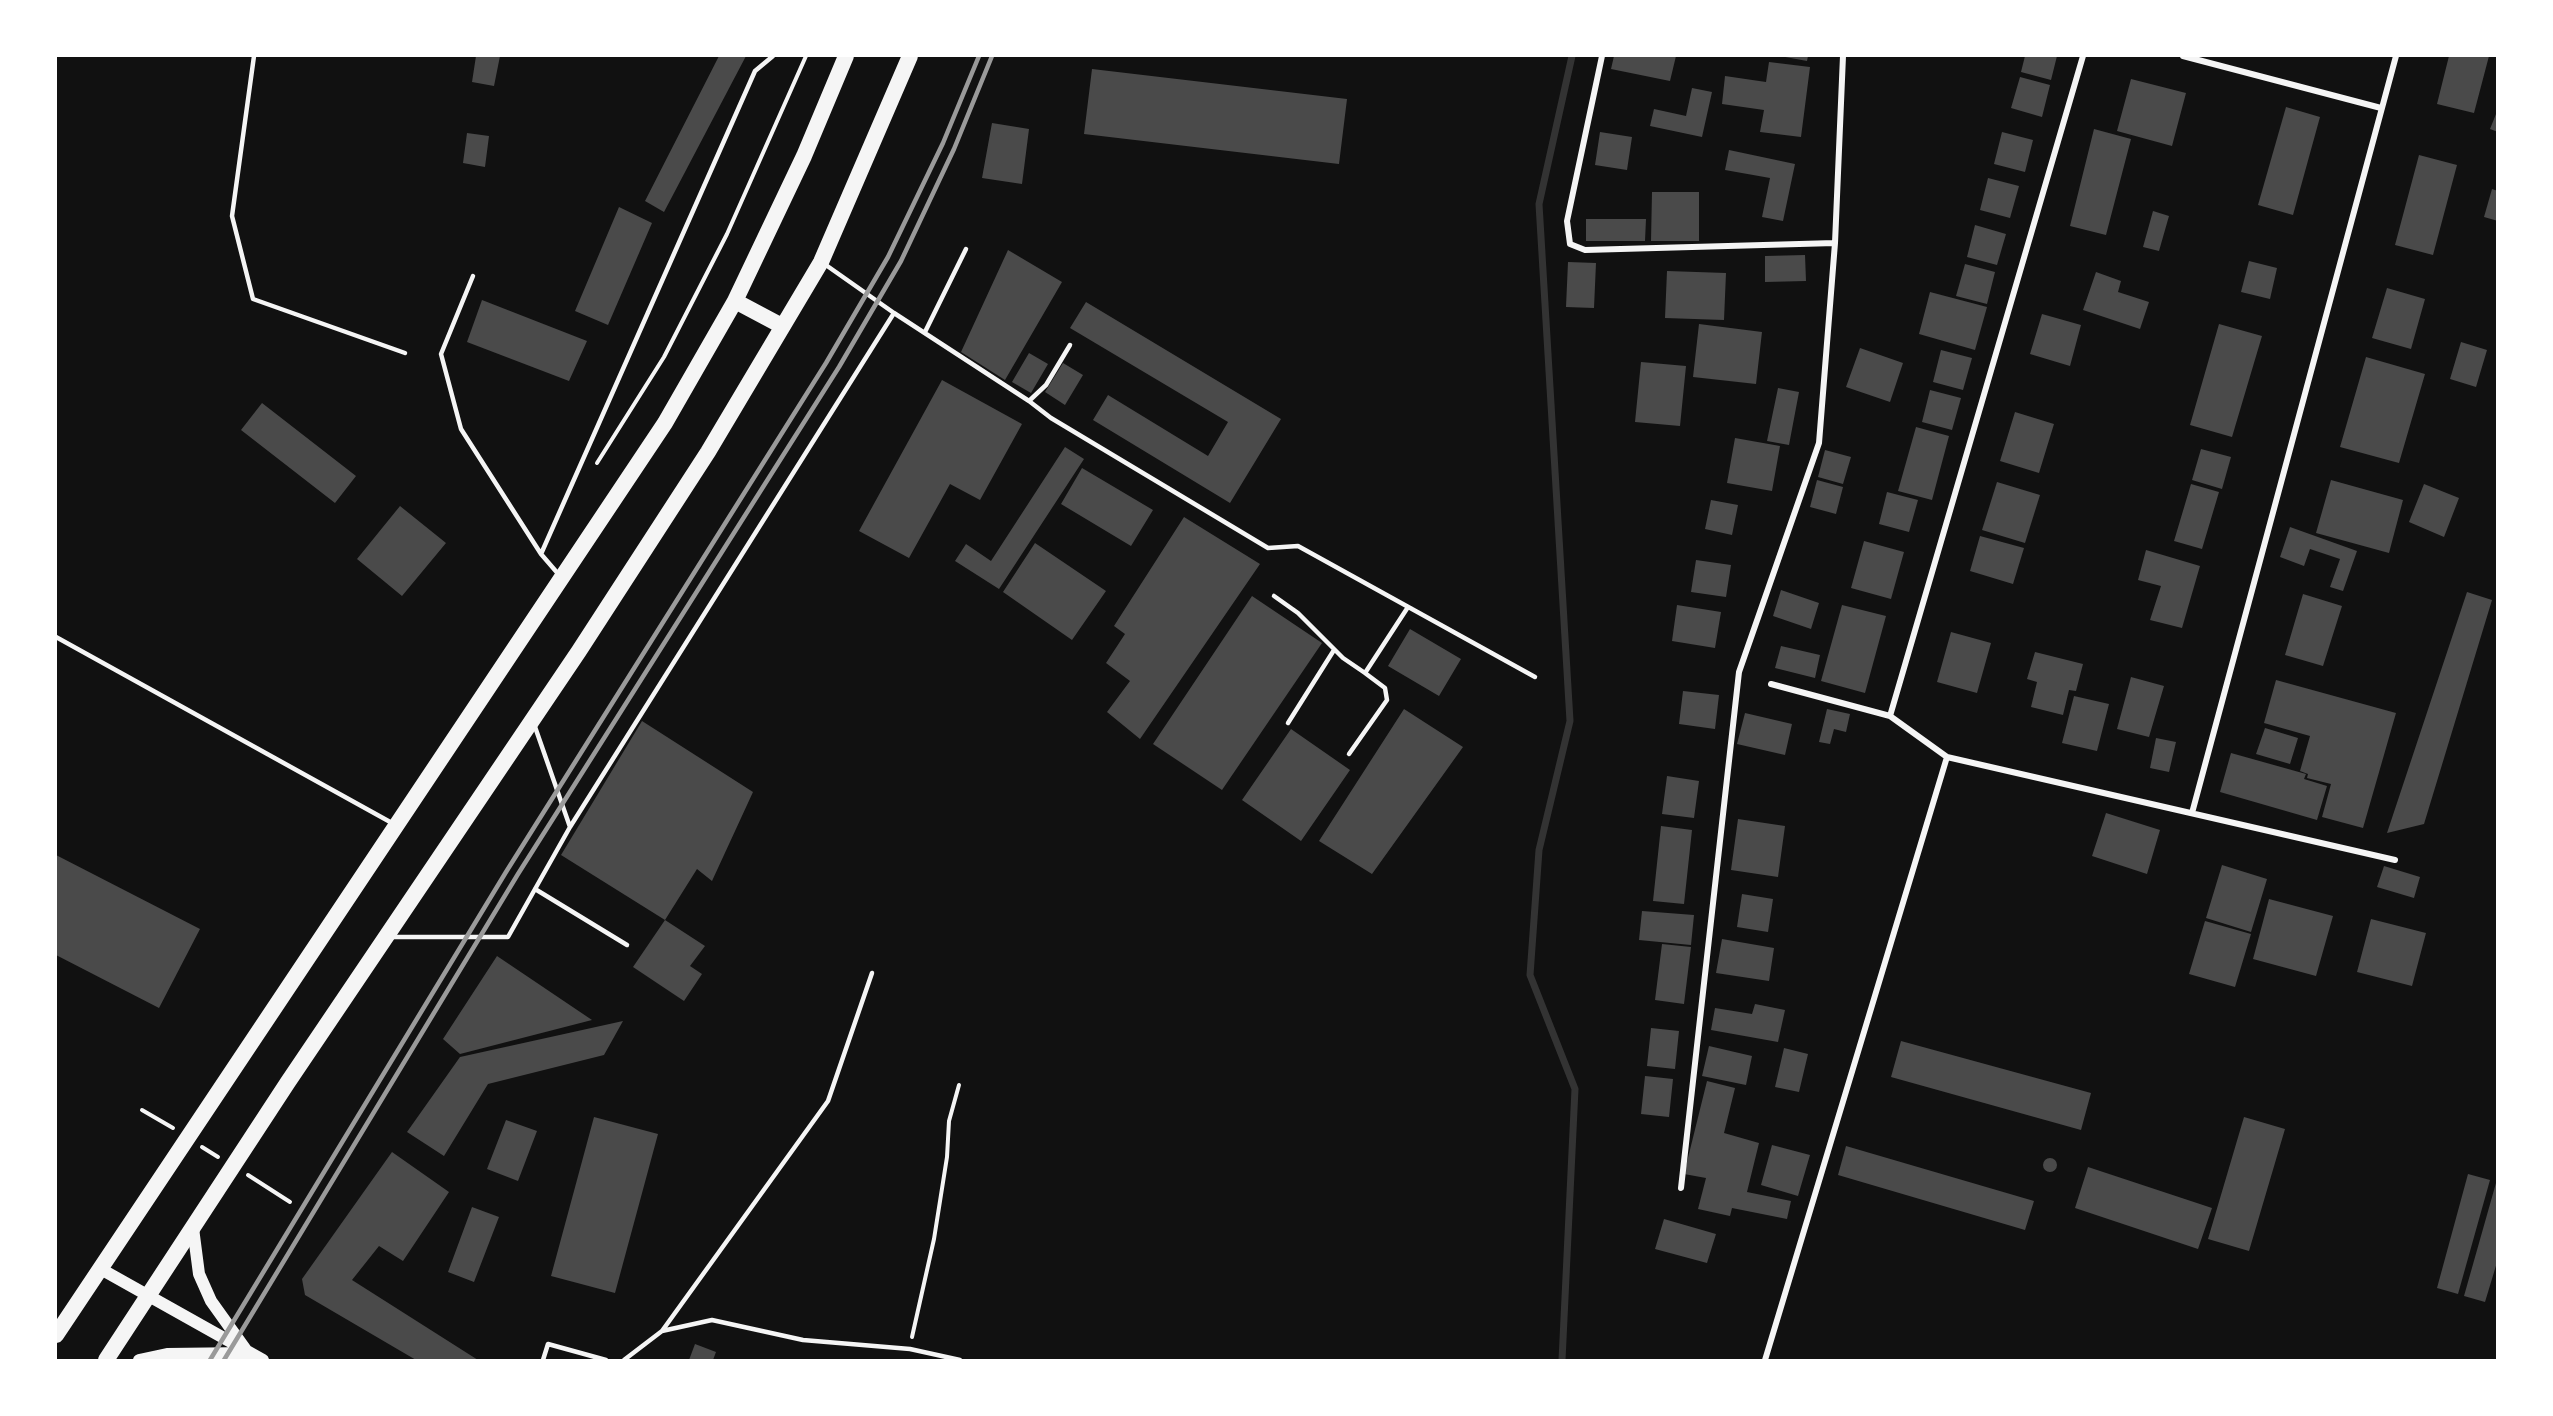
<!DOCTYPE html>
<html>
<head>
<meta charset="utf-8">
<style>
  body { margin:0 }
  #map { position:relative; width:2553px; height:1416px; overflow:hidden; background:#111; font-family:"Noto Sans",sans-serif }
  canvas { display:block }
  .frame { position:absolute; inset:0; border:57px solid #fff; pointer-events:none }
</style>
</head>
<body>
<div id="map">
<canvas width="2553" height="1416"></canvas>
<div class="frame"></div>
</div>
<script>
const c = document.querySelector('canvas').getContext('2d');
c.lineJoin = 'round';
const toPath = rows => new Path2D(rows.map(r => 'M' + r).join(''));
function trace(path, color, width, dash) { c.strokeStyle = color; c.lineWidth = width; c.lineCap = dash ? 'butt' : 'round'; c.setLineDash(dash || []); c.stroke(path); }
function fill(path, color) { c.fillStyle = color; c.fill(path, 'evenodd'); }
trace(toPath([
  [1562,1360,1575,1089,1530,975,1539,850,1570,721,1539,204,1572,56]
]), '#333', 7);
fill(toPath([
  [476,56,500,56,494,86,472,82],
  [719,56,746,56,664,212,645,201],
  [1614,56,1676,56,1670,81,1611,69],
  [1780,56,1808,56,1807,61],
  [2025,56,2057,56,2051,80,2021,72],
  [2449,56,2489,56,2474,113,2437,104],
  [1769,62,1810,67,1801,137,1760,132,1764,110,1722,104,1725,76,1766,82],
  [1092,69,1347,99,1339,164,1084,134],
  [2020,77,2050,85,2042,117,2011,108],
  [2131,79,2186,93,2172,146,2117,131],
  [1692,88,1712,92,1702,137,1650,126,1654,109,1686,116],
  [2286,107,2320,117,2293,215,2258,205],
  [2498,109,2498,132,2490,129],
  [992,123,1029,129,1022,184,982,178],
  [2094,129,2131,139,2106,235,2070,226],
  [1600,132,1632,137,1627,170,1595,165],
  [2002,132,2033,140,2025,172,1994,164],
  [467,133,489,136,485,167,463,163],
  [1729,150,1795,164,1783,221,1762,217,1770,178,1725,170],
  [2419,155,2457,165,2433,255,2395,245],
  [1988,178,2019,186,2010,218,1980,210],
  [2492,189,2498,191,2498,221,2484,217],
  [1652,192,1699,192,1699,241,1651,241],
  [619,207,652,223,608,325,575,311],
  [2153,211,2169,216,2159,251,2143,247],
  [1586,219,1646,219,1645,241,1586,241],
  [1975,225,2006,234,1997,265,1967,257],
  [1008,250,1062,282,1005,380,961,352],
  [1805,255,1806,281,1765,282,1765,256],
  [2249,261,2277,268,2270,299,2241,292],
  [1568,262,1596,263,1594,308,1566,307],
  [1965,264,1995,272,1987,304,1956,296],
  [1667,271,1726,273,1724,320,1665,318],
  [2096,272,2121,281,2118,292,2149,302,2140,329,2083,310],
  [2387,288,2425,299,2411,349,2372,338],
  [1930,292,1987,307,1975,350,1919,334],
  [482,300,587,341,569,381,467,342],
  [1086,302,1281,419,1230,503,1093,420,1108,395,1208,456,1228,422,1070,328],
  [2042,314,2081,325,2070,366,2030,354],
  [1699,324,1762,332,1756,384,1693,377],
  [2219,324,2262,336,2232,437,2190,425],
  [2461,342,2487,350,2476,387,2450,379],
  [1860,348,1903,363,1890,402,1846,387],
  [1941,350,1972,358,1963,390,1933,382],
  [1029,353,1048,364,1031,393,1012,382],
  [2366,357,2425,374,2399,463,2340,447],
  [1641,362,1686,366,1680,426,1635,422],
  [1063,363,1083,375,1065,405,1045,392],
  [942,380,1022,424,980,500,950,484,909,558,859,531],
  [1778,388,1799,392,1789,445,1767,441],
  [1930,390,1961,398,1952,430,1922,422],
  [262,403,356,476,335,503,241,430],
  [2015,412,2054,424,2039,473,2000,461],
  [1916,427,1949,436,1932,500,1898,491],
  [1735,438,1780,446,1772,491,1727,483],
  [1065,447,1084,459,999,589,955,561,966,544,991,561],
  [2201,449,2231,457,2222,489,2192,480],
  [1825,450,1851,457,1843,484,1818,477],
  [1082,468,1153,510,1131,546,1061,504],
  [1817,480,1843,487,1836,514,1810,507],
  [2331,480,2403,500,2389,553,2316,533],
  [1997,482,2040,495,2025,543,1982,530],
  [2191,484,2219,492,2202,549,2174,541],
  [2424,484,2459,498,2444,537,2409,522],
  [1887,492,1918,500,1909,532,1879,524],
  [1711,500,1738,505,1732,535,1705,529],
  [400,506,446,543,402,596,357,559],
  [1184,517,1260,564,1140,739,1107,712,1130,681,1106,663,1125,634,1114,626],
  [2290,527,2357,551,2343,591,2330,587,2340,559,2310,549,2304,566,2280,557],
  [1980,536,2024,548,2013,584,1970,571],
  [1864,541,1904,552,1891,599,1851,588],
  [1035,543,1106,591,1072,640,1003,592],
  [2146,550,2200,566,2182,628,2150,620,2161,586,2138,580],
  [1696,560,1731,565,1726,597,1691,592],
  [1781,590,1819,603,1811,629,1773,616],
  [2467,592,2492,600,2424,824,2387,833],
  [2303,594,2342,606,2323,666,2285,655],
  [1252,596,1322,643,1222,790,1153,744],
  [1677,605,1721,612,1715,648,1672,641],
  [1842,605,1886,616,1865,693,1821,681],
  [1410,629,1461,659,1439,696,1388,666],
  [1951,632,1991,643,1977,693,1937,682],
  [1781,646,1820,655,1815,678,1775,668],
  [2035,652,2083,664,2076,691,2069,690,2063,715,2031,707,2037,682,2027,679],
  [2131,677,2164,686,2149,737,2117,729],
  [2276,680,2396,713,2363,828,2322,817,2331,784,2307,778,2308,774,2300,771,2310,736,2264,723],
  [1683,691,1719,695,1715,729,1679,724],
  [2074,696,2109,704,2097,751,2062,743],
  [1404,709,1463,747,1372,874,1319,841],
  [1827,709,1850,714,1846,732,1834,729,1830,744,1819,742],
  [1745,713,1792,724,1785,755,1737,744],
  [642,721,753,792,712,881,697,869,665,920,561,855],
  [2265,728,2298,738,2290,764,2256,754],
  [1291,729,1350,770,1301,841,1242,800],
  [2156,738,2176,742,2169,772,2150,768],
  [2231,753,2306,774,2304,779,2327,786,2317,820,2220,792],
  [1667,776,1699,781,1694,818,1662,814],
  [2106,813,2160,830,2147,874,2092,856],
  [1738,819,1785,826,1778,877,1731,870],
  [1661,826,1692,830,1684,904,1653,901],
  [56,855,200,929,159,1008,56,955],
  [2222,865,2267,879,2251,932,2206,918],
  [2384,866,2420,877,2414,898,2377,887],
  [1742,894,1773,899,1768,932,1737,927],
  [2269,899,2333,916,2316,976,2253,959],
  [1642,911,1694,915,1691,945,1639,940],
  [2371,919,2426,933,2412,986,2357,972],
  [665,920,705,946,690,966,702,974,684,1001,633,967],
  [2205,921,2251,934,2235,987,2189,974],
  [1722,939,1774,948,1769,981,1716,973],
  [1662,944,1691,947,1684,1004,1655,1000],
  [497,956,592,1020,460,1054,443,1039],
  [1755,1004,1785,1010,1778,1042,1711,1030,1715,1008,1752,1014],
  [623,1021,604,1055,488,1084,444,1156,407,1132,460,1057],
  [1651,1028,1679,1031,1675,1069,1647,1066],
  [1901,1041,2091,1093,2081,1130,1891,1077],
  [1709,1046,1752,1056,1746,1085,1702,1076],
  [1784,1048,1808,1054,1799,1092,1775,1087],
  [1645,1076,1673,1079,1669,1117,1641,1114],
  [1707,1081,1735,1088,1724,1133,1759,1143,1747,1192,1791,1201,1787,1219,1732,1208,1730,1216,1698,1209,1706,1178,1684,1174],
  [594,1117,658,1134,615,1293,551,1276],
  [2244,1117,2285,1129,2249,1251,2208,1239],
  [506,1120,537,1131,518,1181,487,1169],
  [1772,1145,1810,1155,1798,1196,1761,1185],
  [1846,1146,2034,1201,2025,1230,1838,1175],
  [392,1152,449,1192,403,1261,379,1246,352,1280,478,1360,416,1360,305,1295,302,1279],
  '2043 1165a7 7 0 1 1 14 0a7 7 0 1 1-14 0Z',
  [2088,1167,2212,1208,2198,1249,2075,1208],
  [2468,1174,2490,1180,2458,1294,2437,1288],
  [2496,1183,2498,1183,2498,1259,2485,1302,2464,1296],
  [472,1207,499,1217,474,1282,448,1272],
  [1664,1219,1716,1234,1707,1263,1655,1249],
  [695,1344,716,1352,713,1360,689,1360]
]), '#4a4a4a');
trace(toPath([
  [597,463,664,357,727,234,806,56],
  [142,1110,173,1128],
  [202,1147,218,1157],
  [248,1175,290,1202],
  [912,1337,934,1239,947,1157,949,1121,959,1085]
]), '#f5f5f5', 4);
trace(toPath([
  [254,56,232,216,253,299,405,353],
  [823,263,894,313],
  [473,276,441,354,461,429,541,554,560,576],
  [925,332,966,249],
  [1029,401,1051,418,1268,548,1298,546,1535,677],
  [541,554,755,71,773,56],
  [1274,596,1298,613,1343,658,1365,673,1408,607],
  [56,637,392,823],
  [1288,723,1334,650],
  [1349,754,1387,700,1385,688,1365,673],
  [570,827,894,313,1029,401,1046,385,1070,345],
  [535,889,627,945],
  [391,937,508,937,570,827,534,724],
  [662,1331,712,1320,803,1340,910,1349,960,1360],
  [543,1360,548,1344,606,1360],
  [624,1360,662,1331,828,1101,872,973]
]), '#f5f5f5', 4.5);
trace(toPath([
  [1602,56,1567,221,1570,244,1585,250,1835,243],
  [2183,56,2381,108],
  [1771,684,1890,716,1947,757,2395,860],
  [1890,716,2083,56],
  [2192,813,2396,56],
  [1681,1188,1739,672,1819,443,1835,243,1843,56],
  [1765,1360,1947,757]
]), '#f5f5f5', 6);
trace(toPath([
  [193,1228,199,1274,211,1301,246,1350],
  [99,1268,263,1360],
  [139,1360,167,1354,248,1353]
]), '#f5f5f5', 12);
trace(toPath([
  [735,301,782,326],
  [56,1335,665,423,735,301,804,156,846,56],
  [106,1360,288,1082,579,651,708,452,821,262,910,56]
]), '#f5f5f5', 16);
trace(toPath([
  [210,1360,506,872,826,363,888,257,943,143,979,56],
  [224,1360,518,874,839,367,901,261,954,149,992,56]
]), '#9a9a9a', 4.5);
</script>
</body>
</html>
